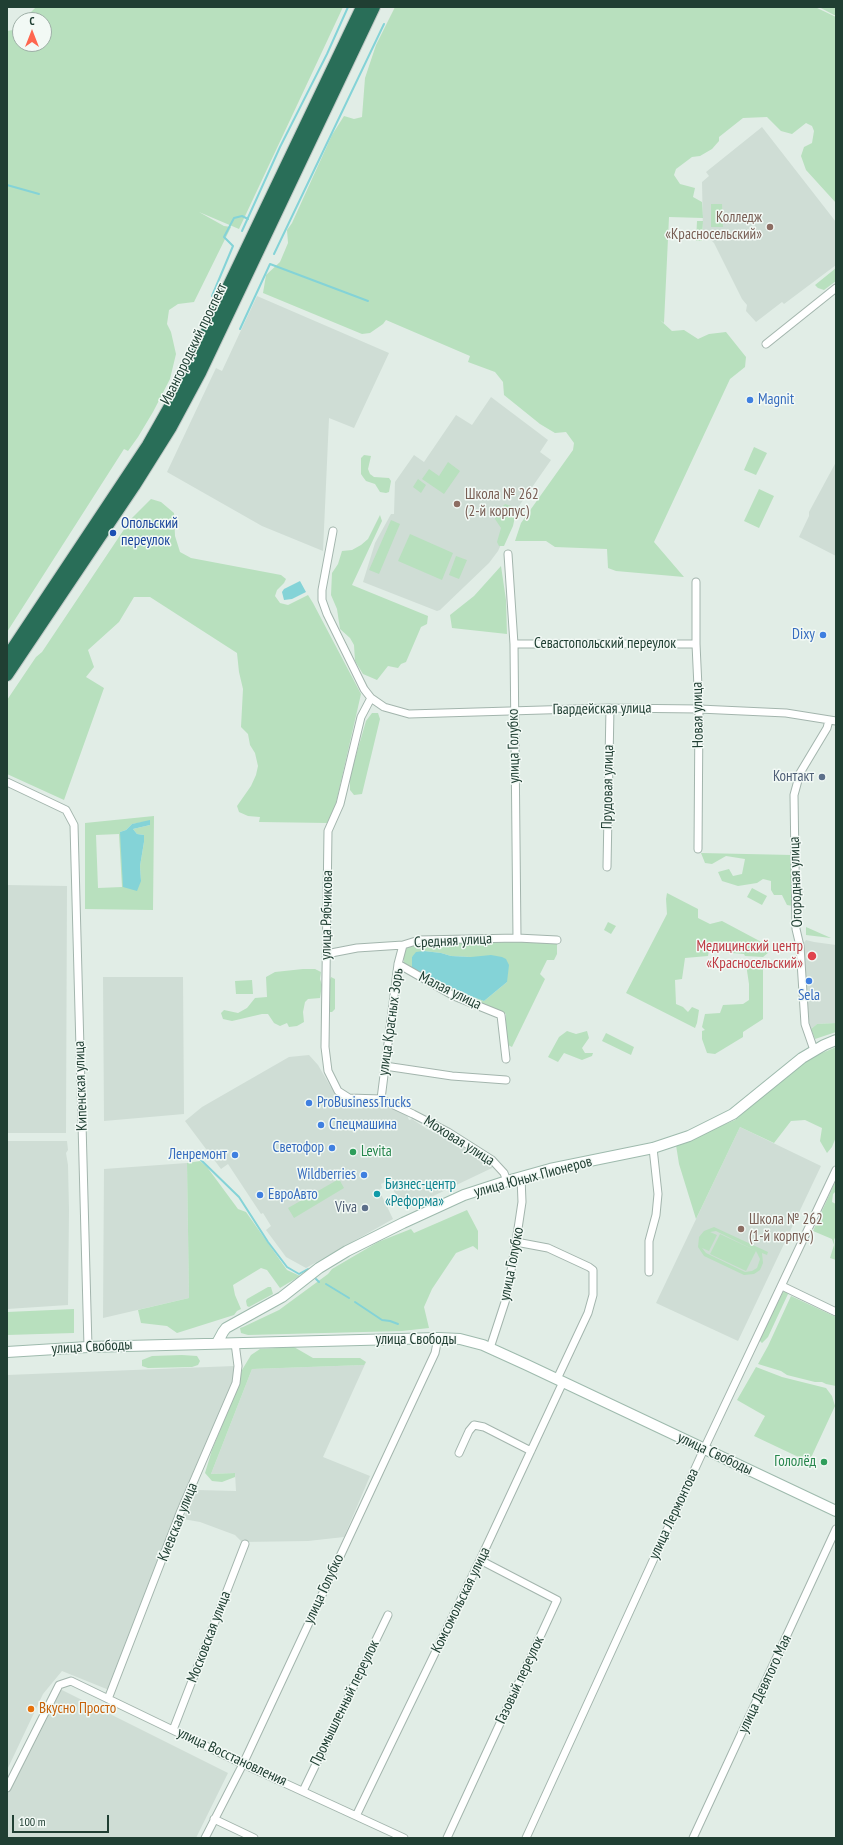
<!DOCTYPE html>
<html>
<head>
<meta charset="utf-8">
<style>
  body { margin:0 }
  #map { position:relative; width:843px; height:1845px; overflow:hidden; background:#e1ede6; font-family:"PT Sans Narrow",sans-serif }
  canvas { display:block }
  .frame { position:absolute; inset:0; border:8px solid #203f33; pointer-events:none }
  .north { position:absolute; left:12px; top:12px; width:40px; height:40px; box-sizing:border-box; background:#f2f9f5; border:1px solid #9eafa7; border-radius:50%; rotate:0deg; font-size:11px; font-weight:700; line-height:16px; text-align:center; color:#203f33 }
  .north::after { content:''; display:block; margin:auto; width:14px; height:18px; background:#fe664f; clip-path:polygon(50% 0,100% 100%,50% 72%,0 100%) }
  .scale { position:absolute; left:12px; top:1815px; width:97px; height:18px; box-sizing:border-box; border:2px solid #203f33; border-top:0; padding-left:5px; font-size:12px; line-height:14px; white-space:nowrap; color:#203f33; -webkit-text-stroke:3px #f2f9f5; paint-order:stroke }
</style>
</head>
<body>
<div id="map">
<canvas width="843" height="1845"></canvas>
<div class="frame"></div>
<div class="north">С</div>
<div class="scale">100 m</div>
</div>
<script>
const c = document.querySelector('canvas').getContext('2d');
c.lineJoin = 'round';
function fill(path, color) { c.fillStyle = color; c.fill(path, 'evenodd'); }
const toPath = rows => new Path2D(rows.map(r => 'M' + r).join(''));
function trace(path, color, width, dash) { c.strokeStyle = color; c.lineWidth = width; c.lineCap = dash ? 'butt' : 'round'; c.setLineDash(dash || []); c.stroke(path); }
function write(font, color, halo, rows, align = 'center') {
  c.font = font + ' "PT Sans Narrow",sans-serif'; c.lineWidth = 3; c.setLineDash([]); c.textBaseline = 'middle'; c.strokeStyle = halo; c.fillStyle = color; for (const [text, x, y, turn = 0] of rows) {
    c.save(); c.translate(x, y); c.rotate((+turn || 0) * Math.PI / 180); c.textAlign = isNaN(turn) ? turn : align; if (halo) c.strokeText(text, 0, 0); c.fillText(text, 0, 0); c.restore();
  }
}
fill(toPath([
  [762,127,836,222,836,265,784,304,782,302,756,322,746,311,747,305,742,299,714,243,703,232,702,182,709,176,706,172],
  [257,296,389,353,354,428,329,418,323,551,262,526,167,472,216,368,222,371],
  [491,397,548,440,540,452,551,460,519,506,498,551,489,563,440,610,437,611,363,582,375,543,391,514,394,514,395,482,414,455,424,462,456,415,472,425],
  [836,462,836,556,799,537,809,516,809,512],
  [7,885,67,886,66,1133,7,1133],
  [806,940,814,942,836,945,836,1023,817,1024,811,1029,807,1013,803,944],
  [103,977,183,977,184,1114,104,1121],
  [309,1055,318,1065,343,1108,356,1103,363,1102,390,1106,407,1115,409,1120,412,1119,427,1129,460,1144,493,1166,492,1168,406,1209,387,1181,381,1184,382,1188,379,1190,393,1219,306,1268,286,1257,266,1230,271,1226,263,1213,261,1214,228,1164,221,1169,185,1121,202,1107,289,1057],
  [740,1127,821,1166,738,1341,656,1303],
  [7,1141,67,1141,68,1150,66,1153,68,1165,69,1210,68,1305,7,1309],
  [187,1163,189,1298,103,1318,104,1169],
  [366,1362,323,1457,370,1476,344,1537,308,1541,242,1542,235,1535,200,1522,183,1519,197,1490,236,1491,235,1473,211,1474,252,1369,363,1365],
  [234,1366,235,1379,184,1495,183,1501,109,1690,62,1671,43,1694,7,1770,7,1375],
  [60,1689,228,1773,196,1838,7,1838,7,1787]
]), '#cfddd5');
fill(toPath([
  [36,7,343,7,239,229,199,212,224,226,231,227,194,302,178,304,169,310,167,324,171,332,176,354,170,379,153,412,138,437,128,451,124,449,7,632,7,31,13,30,20,23,20,44,44,44,44,20,23,20],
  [395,7,815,7,836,17,836,203,806,170,801,156,804,147,812,143,814,131,812,126,806,123,792,134,781,131,767,117,743,118,719,137,719,141,712,149,700,156,692,157,676,169,674,175,680,184,695,188,693,197,702,202,703,218,669,217,664,323,660,320,672,331,684,330,698,339,709,334,726,332,746,357,745,367,730,379,654,542,684,577,616,571,608,568,607,549,555,547,546,541,515,541,521,523,573,450,574,443,566,432,555,433,540,424,504,395,503,382,495,372,468,362,470,356,386,320,383,324,370,333,362,334,263,293,266,275,280,262,288,243,287,230,292,223,332,135,344,116,354,119,362,117,365,78,376,45],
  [819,7,836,7,836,15,834,15],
  [711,204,722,204,723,227,711,227],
  [697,221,703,221,702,241,696,241],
  [836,268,836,281,824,290,818,288,815,285],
  [754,447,767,453,756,475,744,470],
  [364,455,371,456,368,469,370,474,374,477,389,478,391,481,389,492,386,493,380,492,375,484,366,481,363,477,361,474,361,458],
  [448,462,460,471,444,494,422,479,429,469,439,476],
  [418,479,426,485,421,493,413,487],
  [759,489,774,496,759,528,744,521],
  [151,499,161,502,174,513,175,536,180,552,191,558,281,575,286,579,284,583,277,590,275,596,280,603,288,605,308,595,313,603,361,694,336,803,329,823,259,822,260,817,248,816,239,812,237,806,251,786,256,775,258,766,255,753,250,745,248,734,241,727,243,689,239,672,237,653,150,597,134,597,119,622,88,650,94,667,86,677,104,688,64,800,7,774,7,700,36,657,42,652,131,519],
  [505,504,511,506,516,512,513,526,504,546,499,546,497,542,501,528,495,519,495,514],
  [380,515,382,521,352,585,428,616,427,624,421,627,406,662,401,664,398,668,388,666,377,680,363,674,355,661,354,645,350,638,340,629,337,609,331,595,332,573,338,564,342,551,352,550,361,545,368,539],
  [391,520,400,524,379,574,369,570],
  [410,534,453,553,442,580,398,561],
  [456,556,467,560,459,579,449,575],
  [501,566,506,600,507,634,452,628,450,615,474,596],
  [372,713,378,713,380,719,362,794,354,795,350,790,350,776,366,721],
  [154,816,153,910,85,909,85,823],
  [150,821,150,825,133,829,137,834,144,835,144,842,140,866,141,881,120,832,126,830,132,824],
  [119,834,122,887,98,888,96,835],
  [701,853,792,855,793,906,787,905,782,895,774,895,771,890,771,881,763,879,757,883,738,886,722,881,718,872,729,869,733,876,742,874,745,859,726,856,712,864,705,863],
  [752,888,767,896,762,905,747,897],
  [667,893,698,909,698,918,710,924,722,921,769,946,769,952,763,957,745,956,744,954,720,952,721,945,710,945,708,956,685,958,682,979,675,980,676,1004,683,1007,688,1012,692,1007,699,1010,697,1023,695,1028,626,993,667,914,666,899],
  [608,922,616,926,611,934,604,930],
  [806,927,831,938,806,935],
  [520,940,557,943,557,954,554,960,547,960,540,974,545,979,512,1047,506,1044,506,1014,418,975,404,963,404,952,408,947,419,943],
  [424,951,441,953,451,956,471,957,507,982,484,1001,470,996,424,977,412,968,412,957],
  [763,963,763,1019,743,1032,743,1037,715,1054,707,1053,702,1039,702,1031,705,1030,702,1027,705,1014,720,1013,723,1005,743,1004,749,1000,749,984,746,964],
  [303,969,315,969,321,972,320,979,322,985,320,998,308,999,305,1002,303,1012,304,1022,297,1026,289,1027,287,1023,280,1026,274,1023,268,1014,262,1014,232,1021,223,1019,221,1013,224,1010,238,1013,247,1008,255,998,267,997,266,977,275,972],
  [331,977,335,979,335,1009,332,1012,329,1012,328,1006,329,982],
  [252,980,253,994,236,994,235,981],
  [836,1023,836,1032,815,1039,811,1029,817,1024],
  [567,1031,576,1034,587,1031,589,1038,582,1048,585,1053,593,1053,592,1056,582,1060,564,1053,558,1062,548,1057,559,1037],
  [606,1033,634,1047,631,1055,602,1041],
  [836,1047,836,1137,832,1147,827,1153,820,1141,822,1128,805,1120,791,1121,774,1143,740,1127,696,1219,679,1164,676,1145,735,1120,806,1060],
  [200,1161,207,1167,238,1209,246,1212,287,1270,300,1276,280,1288,267,1270,261,1268,233,1285,235,1295,241,1309,237,1311,234,1315,177,1333,167,1326,141,1323,138,1310,189,1298,187,1163],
  [339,1179,344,1188,294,1218,288,1208],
  [836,1180,836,1191,833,1194,832,1202,836,1204,836,1235,834,1240,836,1260,830,1258,834,1245,832,1239,813,1231],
  [467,1210,478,1231,478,1250,473,1246,456,1253,432,1289,424,1307,429,1328,402,1331,248,1335,241,1333,240,1328,243,1327,279,1310,328,1274,332,1269,378,1242,411,1229,414,1233],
  [714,1227,768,1252,767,1255,762,1253,763,1263,760,1270,754,1274,744,1275,704,1256,698,1247,699,1237,704,1231],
  [716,1231,756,1251,720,1234,710,1254,746,1271,756,1251,760,1259,757,1268,752,1271,745,1272,706,1253,702,1248,709,1251,717,1235,710,1232],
  [268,1287,271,1287,273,1294,249,1307,247,1306,246,1301,247,1299],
  [783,1292,787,1292,788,1294,768,1337,762,1343,759,1340,763,1331],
  [791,1296,836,1317,836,1386,826,1384,822,1382,815,1382,787,1375,781,1371,758,1364,768,1346],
  [74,1309,74,1333,7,1335,7,1312],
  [294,1347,313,1358,360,1358,366,1362,364,1365,252,1369,211,1474,235,1473,235,1477,222,1482,212,1481,205,1473,212,1450,237,1389,242,1370,251,1355,260,1349],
  [182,1355,197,1356,200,1361,198,1365,192,1367,148,1368,142,1366,142,1360,152,1356],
  [756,1367,782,1377,826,1388,832,1396,835,1406,809,1462,754,1436,765,1416,737,1400]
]), '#b8e0be');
fill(toPath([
  [300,581,306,592,292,599,284,600,282,592,284,589],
  [150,820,150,825,133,829,137,834,144,835,144,842,140,866,141,881,137,891,123,887,120,832,126,830,132,824],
  [424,951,441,953,451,956,471,957,491,955,502,957,506,959,509,965,507,982,484,1001,470,996,416,972,412,968,412,957,416,952]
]), '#84d3d7');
trace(toPath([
  [7,185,39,194],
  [242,231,280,147,327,54,348,7],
  [274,254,384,24],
  [212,296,233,246,224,237,234,218,242,216,248,219],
  [240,329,270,264,368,301],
  [201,1160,239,1197,268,1242,287,1267,299,1274,308,1269],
  [316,1279,319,1282],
  [326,1284,349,1298],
  [355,1302,382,1320,390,1321,398,1324]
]), '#84d3d7', 2);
const street = toPath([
  [766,344,836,288],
  [333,531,322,590,322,600,327,614,364,689,371,698,384,707,409,714,610,708,699,709,786,713,836,721],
  [508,554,514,644,517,938],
  [696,582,696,644,699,709,698,849],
  [514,644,696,644],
  [371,698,361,717,340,804,328,831,325,1047,328,1071,338,1091,349,1098,381,1099,413,1114,448,1132,492,1160,504,1173,507,1181],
  [7,782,66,810,74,825,88,1347],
  [607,867,610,708],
  [326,954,357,948,403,945,419,940,517,938,557,940],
  [398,964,454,996,501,1015,506,1059],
  [814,1050,805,1024,800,946,796,929,794,795,800,773,827,728,829,720],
  [385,1066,452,1076,506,1080],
  [381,1099,398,964,403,945],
  [516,1242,548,1248,589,1267,593,1270,593,1295,588,1313,557,1379],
  [649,1272,649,1241,656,1215,658,1194,653,1148],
  [782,1286,836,1312],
  [490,1348,506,1299,516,1242,522,1202,521,1177],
  [459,1453,469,1431,474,1425,484,1427,531,1451],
  [108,1699,180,1513,236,1383,238,1366,235,1343],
  [173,1730,245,1544],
  [7,1788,59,1685,71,1681,243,1764,404,1838],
  [303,1791,388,1615],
  [356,1816,480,1560,563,1382],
  [214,1819,254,1838],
  [205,1838,243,1764,435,1353,438,1338],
  [447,1838,557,1600,480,1560],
  [526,1838,704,1449,836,1170],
  [693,1838,836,1529]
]);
const secondary = toPath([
  [217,1343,223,1332,226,1328,282,1297,319,1268,347,1251,403,1223,464,1195,507,1181,550,1169,653,1148,689,1136,733,1114,802,1058,824,1045,836,1040],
  [7,1352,88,1347,438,1338,460,1339,483,1345,527,1365,836,1511]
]);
const highway = toPath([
  [7,657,148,445,178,392,362,7],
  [7,675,134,486,171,427,200,373,374,7]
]);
trace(street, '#a3b5ad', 9);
trace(secondary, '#9ebaad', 12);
trace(highway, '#c1c9c6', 14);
trace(street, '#fff', 7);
trace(secondary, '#fff', 10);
trace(highway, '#296e58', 12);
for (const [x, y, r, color] of [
  [770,227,4,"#8d6e63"],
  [750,400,4,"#3f7fe0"],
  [457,504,4,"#8d6e63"],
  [113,533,4,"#1a4fb4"],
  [823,635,4,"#3f7fe0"],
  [822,777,4,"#5c6f8a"],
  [812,956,5,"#e0444e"],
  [809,981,4,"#3f7fe0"],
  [309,1103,4,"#3f7fe0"],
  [321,1125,4,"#3f7fe0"],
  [332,1148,4,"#3f7fe0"],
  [353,1152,4,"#2e9e5b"],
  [235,1155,4,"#3f7fe0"],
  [364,1175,4,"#3f7fe0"],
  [377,1194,4,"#0f9aa8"],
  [260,1195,4,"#3f7fe0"],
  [365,1208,4,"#5c6f8a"],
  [741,1229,4,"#8d6e63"],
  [824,1462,4,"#2e9e5b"],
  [31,1709,4,"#e8710a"]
]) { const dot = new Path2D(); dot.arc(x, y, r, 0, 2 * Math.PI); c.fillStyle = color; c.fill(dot); trace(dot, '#f2f9f5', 1.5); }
write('15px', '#785e54', '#f2f9f5', [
  ["Колледж",762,218,"right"],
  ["«Красносельский»",762,235,"right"],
  ["Школа № 262",465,495],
  ["(2-й корпус)",465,512],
  ["Школа № 262",749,1220],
  ["(1-й корпус)",749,1237]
], 'left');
write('15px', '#203f33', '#f2f9f5', [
  ["Ивангородский проспект",194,344,-64],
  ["Севастопольский переулок",605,644],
  ["Гвардейская улица",602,709,-1],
  ["Новая улица",698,715,-91],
  ["улица Голубко",514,746,-91],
  ["Прудовая улица",608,787,-89],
  ["Огородная улица",796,882,-92],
  ["улица Рябчикова",327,915,-89],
  ["Средняя улица",453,941,-3],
  ["Малая улица",450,991,26],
  ["улица Красных Зорь",391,1022,-82],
  ["Кипенская улица",81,1086,-92],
  ["Моховая улица",459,1141,32],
  ["улица Юных Пионеров",533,1177,-15],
  ["улица Голубко",512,1264,-79],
  ["улица Свободы",416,1340],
  ["улица Свободы",92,1347,-3],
  ["улица Свободы",715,1454,25],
  ["улица Лермонтова",674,1514,-65],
  ["Киевская улица",178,1522,-68],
  ["улица Голубко",324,1589,-65],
  ["Комсомольская улица",461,1600,-64],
  ["Московская улица",209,1637,-69],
  ["Газовый переулок",520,1680,-65],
  ["улица Девятого Мая",765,1684,-65],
  ["Промышленный переулок",345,1703,-64],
  ["улица Восстановления",232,1757,25]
]);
write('15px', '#366cbe', '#f2f9f5', [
  ["Magnit",758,400],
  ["Dixy",815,635,"right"],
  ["Sela",809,996,"center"],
  ["ProBusinessTrucks",317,1103],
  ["Спецмашина",329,1125],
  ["Светофор",324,1148,"right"],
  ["Ленремонт",227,1155,"right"],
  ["Wildberries",356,1175,"right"],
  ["ЕвроАвто",268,1195]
], 'left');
write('15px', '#164399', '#f2f9f5', [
  ["Опольский",121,524],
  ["переулок",121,541]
], 'left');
write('15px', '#4e5e75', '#f2f9f5', [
  ["Контакт",814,777],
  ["Viva",357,1208]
], 'right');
write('15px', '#be3a42', '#f2f9f5', [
  ["Медицинский центр",803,947],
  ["«Красносельский»",803,964]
], 'right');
write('15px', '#27864d', '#f2f9f5', [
  ["Levita",361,1152],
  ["Гололёд",816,1462,"right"]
], 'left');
write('15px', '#0d838f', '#f2f9f5', [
  ["Бизнес-центр",385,1185],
  ["«Реформа»",385,1202]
], 'left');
write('15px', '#c56008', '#f2f9f5', [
  ["Вкусно Просто",39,1709]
], 'left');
</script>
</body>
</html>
